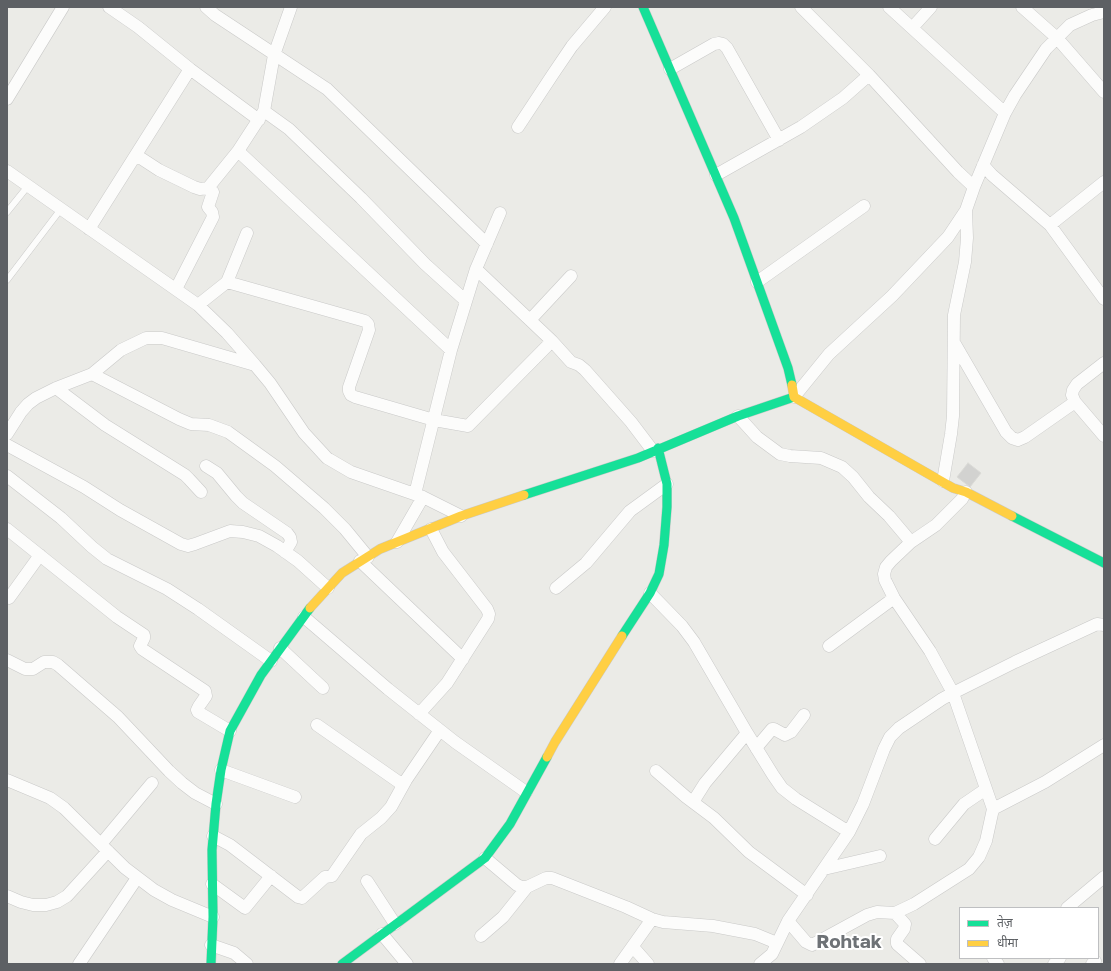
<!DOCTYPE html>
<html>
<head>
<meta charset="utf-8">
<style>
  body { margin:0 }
  #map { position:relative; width:1111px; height:971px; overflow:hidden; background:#ebebe7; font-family:"Golos Text","Noto Sans Devanagari",sans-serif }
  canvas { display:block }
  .frame { position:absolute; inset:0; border:8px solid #5d6064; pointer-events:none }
  .legend { position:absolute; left:959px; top:907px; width:140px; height:52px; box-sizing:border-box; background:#fff; border:1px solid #bebfc1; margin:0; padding:5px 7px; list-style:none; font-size:12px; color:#5d6064 }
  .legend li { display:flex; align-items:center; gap:8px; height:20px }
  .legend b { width:20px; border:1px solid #bebfc1 }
</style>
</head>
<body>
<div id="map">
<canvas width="1111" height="971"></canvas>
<div class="frame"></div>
<ul class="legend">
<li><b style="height:5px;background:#16e098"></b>तेज़</li>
<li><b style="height:5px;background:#ffcf43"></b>धीमा</li>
</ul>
</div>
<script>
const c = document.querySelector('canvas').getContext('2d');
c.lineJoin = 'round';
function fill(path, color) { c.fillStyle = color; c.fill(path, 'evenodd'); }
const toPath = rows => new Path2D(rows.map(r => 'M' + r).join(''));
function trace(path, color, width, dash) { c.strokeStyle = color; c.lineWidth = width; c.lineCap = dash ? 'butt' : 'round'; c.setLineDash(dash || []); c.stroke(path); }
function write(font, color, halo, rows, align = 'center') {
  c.font = font + ' "Golos Text",sans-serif'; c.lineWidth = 4; c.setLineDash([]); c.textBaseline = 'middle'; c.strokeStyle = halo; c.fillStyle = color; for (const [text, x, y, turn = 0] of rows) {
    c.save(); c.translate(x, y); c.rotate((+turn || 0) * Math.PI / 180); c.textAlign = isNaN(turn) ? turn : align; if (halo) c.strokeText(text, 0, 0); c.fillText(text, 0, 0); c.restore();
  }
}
const building = toPath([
  [968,463,981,473,970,487,957,477,968,463]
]);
fill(building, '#d2d2d0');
trace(building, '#dadad6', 1);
const lane = toPath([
  [7,212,28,186],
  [7,280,61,209]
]);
const street = toPath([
  [109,7,138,27,190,69],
  [206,7,215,15,327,89,487,244],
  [801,7,869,75,958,172,974,187],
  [889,7,1005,113],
  [1022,7,1057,38,1104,92],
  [912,28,931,7],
  [670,69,714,44,719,43,723,44,727,48,779,140],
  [7,99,63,7],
  [264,111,289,129,361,198,425,264,466,301],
  [518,127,553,74,572,46,605,7],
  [238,151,451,350],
  [136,155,159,170,194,187,200,189,208,188],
  [983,165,992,175,1050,225,1104,299],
  [7,171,198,305,227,333,255,365,270,383,304,433,327,458,351,472,423,497,461,516],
  [716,175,801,127,843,98,869,75],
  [1050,225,1104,182],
  [89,229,190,69,259,120],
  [476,269,552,341,571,362,579,365,585,370,631,422,653,451],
  [227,282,365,321,368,324,369,330,349,387,349,391,351,395,355,397,434,420,468,426,552,341],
  [757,282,864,206],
  [176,289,213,217,212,212,208,207,213,192,208,188,238,151,264,111,274,55,291,7],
  [198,305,227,282,247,233],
  [530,320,571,276],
  [955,344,1006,432,1012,438,1018,440,1025,437,1075,402],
  [1104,363,1077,384,1073,390,1072,395,1075,402,1104,436],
  [92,374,179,419,191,424,209,425,228,432,275,466,324,508,345,529,368,557],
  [56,388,105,425,185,475,189,479,201,492],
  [794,397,829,354,892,296,948,237,966,210,974,187,1005,113,1015,95,1046,49,1070,25,1092,15,1104,12],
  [738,416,757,437,780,454,790,456,821,458,842,467,853,477,869,497,889,516,911,542],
  [7,434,21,412,28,404,36,398,56,388,92,374,121,350,146,338,162,338,255,365],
  [7,445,84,487,120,510,181,544,188,546,195,544,230,531,243,532,259,536,277,546,298,561,328,588],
  [206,466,217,473,236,496,243,503,287,533,290,537,291,542,285,552],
  [7,476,61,518,92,547,107,559,167,589,198,609,271,661],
  [943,481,951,434,953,416,954,315,965,262,967,238,966,210],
  [966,492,962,499,936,525,911,542,891,561,886,567,884,574,885,580,894,598,930,651,953,693,993,809],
  [415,494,451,350,476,269,500,213],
  [7,529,117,617,144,635,144,638,140,646,142,649,205,691,206,696,199,706,197,710,198,712,230,731],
  [397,542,423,497],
  [360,561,463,659],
  [556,588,586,563,630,511,667,484],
  [650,593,682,626,694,642,747,733,773,775,782,788,796,799,849,832],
  [9,598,40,555],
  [304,617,388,689,455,742,526,792],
  [829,646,894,598],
  [280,648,323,688],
  [7,660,25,669,33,669,44,662,53,662,58,665,118,717,169,771,182,783,195,793,216,804],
  [419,714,447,683,488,619,489,614,487,609,443,552,431,529],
  [317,725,403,785],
  [756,748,772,729,774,729,785,735,791,732,804,715],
  [221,770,295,797],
  [656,771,686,797,714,818,749,852,807,895],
  [7,780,50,798,64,808,125,868,154,890,172,900,213,917],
  [693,802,705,783,747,733],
  [213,836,230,845,298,897,302,898,325,877,332,876,334,873,361,834,381,818,391,807,406,780,440,730],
  [935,839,964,804,986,789],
  [101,844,152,783],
  [485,858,517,885,522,887,527,887,546,878,552,878,626,907,652,919,663,922,713,926,755,934,777,943],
  [824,869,880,856],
  [367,881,395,924],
  [212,884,245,908,271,876],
  [7,896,21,902,33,905,46,905,57,902,67,896,108,851],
  [1067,908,1104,877],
  [895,913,905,924,904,929,897,939,897,944,920,964],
  [788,921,806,942,812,945,867,915,877,912,895,913,914,904,969,869,979,857,986,841,993,809,1045,782,1104,745],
  [382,934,407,964],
  [481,936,503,917,527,887],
  [211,945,234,953,247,964],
  [633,947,648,964],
  [993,958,998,964],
  [79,964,137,878],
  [620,964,652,919],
  [760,964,772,954,788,921,849,832,863,804,884,749,890,737,899,728,942,699,953,693,1015,662,1097,624,1104,625],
  [1054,964,1060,958],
  [1092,964,1095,961]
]);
const fast = toPath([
  [643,7,734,218,788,368,792,385],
  [524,495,638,458,738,416,794,397],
  [1012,516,1104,563],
  [622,636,650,593,659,574,664,545,667,507,667,484,658,448],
  [211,964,213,917,212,850,216,804,221,770,230,731,261,675,310,608],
  [342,964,485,858,510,824,547,757]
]);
const slow = toPath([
  [792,385,794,397,953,488,966,492,1012,516],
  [310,608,342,573,380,549,461,516,524,495],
  [547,757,555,742,622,636]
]);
trace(lane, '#c9c9c8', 7);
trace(street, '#c9c9c8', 13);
trace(fast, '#c9c9c8', 10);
trace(slow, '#c9c9c8', 10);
trace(lane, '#fcfcfb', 6);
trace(street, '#fcfcfb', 12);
trace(fast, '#16e098', 9);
trace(slow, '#ffcf43', 9);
write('bold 19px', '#6e7276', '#fff', [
  ["Rohtak",849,942]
]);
</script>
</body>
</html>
